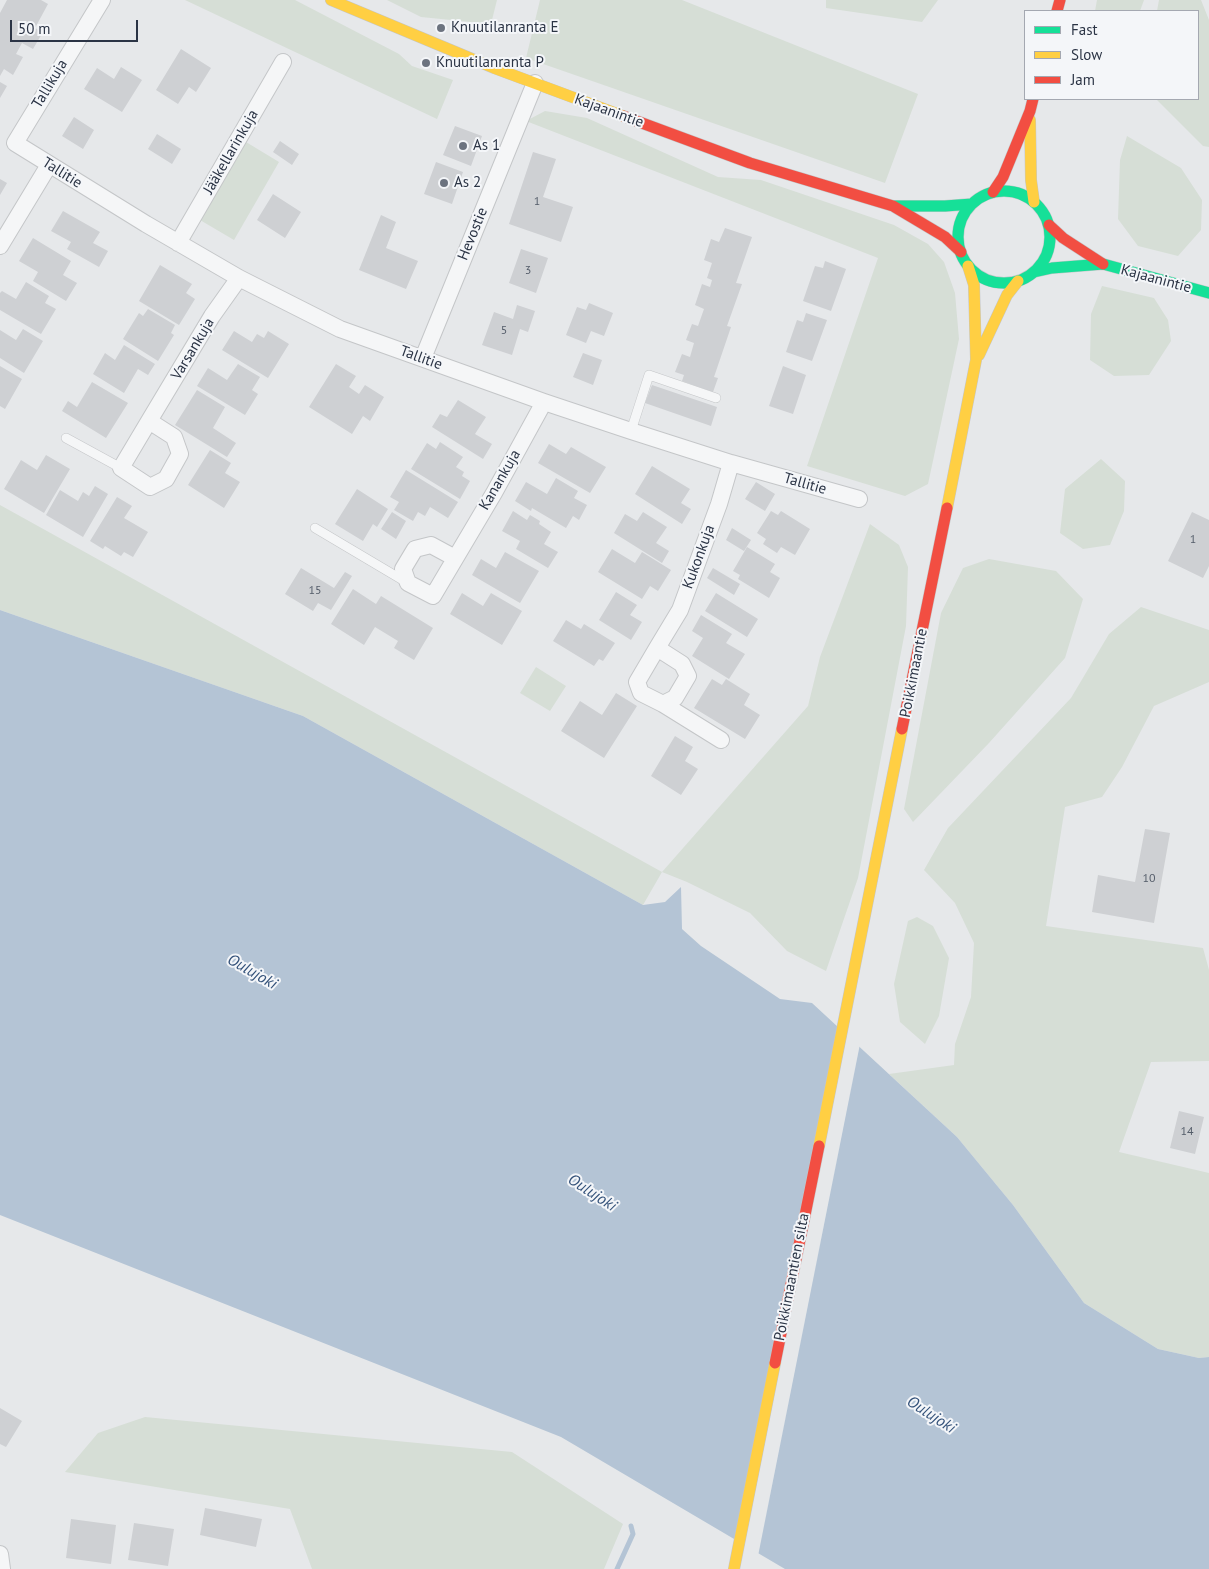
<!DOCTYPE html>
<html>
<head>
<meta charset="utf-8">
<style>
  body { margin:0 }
  #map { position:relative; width:1209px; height:1569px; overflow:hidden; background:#e6e8ea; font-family:"PT Sans",sans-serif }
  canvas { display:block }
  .legend { position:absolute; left:1024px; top:10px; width:175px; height:90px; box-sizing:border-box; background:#f4f6f9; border:1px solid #a4a8b1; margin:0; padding:6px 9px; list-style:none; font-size:15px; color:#2b3445 }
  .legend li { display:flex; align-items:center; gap:10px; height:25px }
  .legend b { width:25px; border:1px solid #a4a8b1 }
  .scale { position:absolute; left:10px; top:20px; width:128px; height:22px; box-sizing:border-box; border:2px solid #2b3445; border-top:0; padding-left:6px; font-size:15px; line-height:18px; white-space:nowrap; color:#2b3445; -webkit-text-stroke:4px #f4f6f9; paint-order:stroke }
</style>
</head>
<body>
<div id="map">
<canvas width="1209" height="1569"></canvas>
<ul class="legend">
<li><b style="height:6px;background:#16e098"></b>Fast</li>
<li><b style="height:6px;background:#ffcf43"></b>Slow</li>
<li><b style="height:6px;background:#f24e42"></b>Jam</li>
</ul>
<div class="scale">50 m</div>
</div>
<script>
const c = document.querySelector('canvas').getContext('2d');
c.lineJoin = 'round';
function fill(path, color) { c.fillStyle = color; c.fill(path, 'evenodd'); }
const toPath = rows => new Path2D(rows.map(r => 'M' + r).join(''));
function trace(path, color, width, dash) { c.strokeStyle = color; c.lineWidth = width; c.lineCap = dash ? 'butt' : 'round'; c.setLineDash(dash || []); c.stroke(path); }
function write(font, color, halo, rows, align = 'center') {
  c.font = font + ' "PT Sans",sans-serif'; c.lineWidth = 4; c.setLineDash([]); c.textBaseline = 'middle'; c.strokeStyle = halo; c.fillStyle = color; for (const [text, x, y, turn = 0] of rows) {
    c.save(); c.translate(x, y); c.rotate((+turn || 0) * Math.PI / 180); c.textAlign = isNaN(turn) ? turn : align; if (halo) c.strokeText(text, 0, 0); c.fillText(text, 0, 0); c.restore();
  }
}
fill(toPath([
  [185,0,295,0,399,54,412,66,453,80,437,119],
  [387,0,497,0,491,24,421,17],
  [540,0,682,0,918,94,885,183,526,58],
  [826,0,938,0,922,22,826,8],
  [1097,0,1144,0,1140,11,1095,11],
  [1159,0,1201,0,1209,20,1209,147,1203,146,1156,99,1198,99,1198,11,1157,11],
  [545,111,587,118,718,177,761,180,894,225,928,244,944,262,955,293,959,339,928,484,905,496,807,466,878,258,526,121],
  [1127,136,1181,168,1202,200,1201,230,1178,256,1138,246,1118,219,1120,160],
  [246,142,279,162,234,240,200,220],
  [1102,286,1154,298,1168,320,1171,341,1149,375,1114,376,1090,360,1091,314],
  [1101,459,1125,481,1124,511,1110,545,1083,549,1060,533,1065,489],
  [0,505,662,872,808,706,820,657,870,524,899,545,908,567,906,626,858,878,826,971,787,951,750,913,687,882,662,872,643,905,303,716,0,610],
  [989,559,1056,571,1083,599,1065,658,989,743,913,822,904,809,941,613,963,568],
  [1141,607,1209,630,1209,682,1154,706,1122,767,1102,797,1065,807,1046,926,1203,948,1209,970,1209,1061,1151,1062,1119,1152,1209,1173,1209,1357,1199,1358,1158,1349,1084,1303,1013,1205,957,1137,889,1074,954,1065,955,1044,971,997,974,943,955,903,924,870,948,828,1071,698,1109,634],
  [536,667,566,686,550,711,520,693],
  [917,917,933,926,949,958,939,1016,925,1044,900,1022,894,984,908,921],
  [145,1417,512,1452,623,1524,604,1569,312,1569,290,1509,65,1472,98,1433]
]), '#d6ded6');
fill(toPath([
  [0,610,303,716,643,905,665,902,681,887,682,929,701,946,780,999,812,1003,957,1137,1013,1205,1084,1303,1158,1349,1199,1358,1209,1357,1209,1569,785,1569,561,1437,0,1215]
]), '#b4c4d5');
fill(toPath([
  [843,1028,860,1044,758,1556,738,1545]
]), '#e6e8ea');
trace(toPath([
  [617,1569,633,1534,631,1526]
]), '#b4c4d5', 5);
fill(toPath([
  [7,0,41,0,48,4,35,28,43,32,33,49,22,43,16,54,23,57,13,75,4,69,0,76,0,13],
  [181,49,211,68,196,92,189,87,178,104,156,90],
  [121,67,142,80,122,112,84,89,97,68,114,79],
  [0,82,7,86,0,98],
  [74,117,94,130,83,149,62,136],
  [455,126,482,136,471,166,443,155],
  [157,134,181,149,172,164,148,149],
  [280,141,299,154,292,165,273,152],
  [533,152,556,159,543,197,573,207,561,242,509,224],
  [436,162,463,172,452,204,424,194],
  [0,179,7,183,0,195],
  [273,194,301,212,285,238,257,220],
  [63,211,100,232,93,243,108,251,99,267,67,249,71,242,51,231],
  [381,215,396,222,386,248,418,261,406,289,359,270],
  [725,228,752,237,736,283,742,284,727,326,731,327,714,377,718,378,713,392,682,381,684,375,675,372,682,354,690,357,694,343,686,340,692,324,698,326,704,309,695,305,702,284,710,287,712,280,707,278,712,263,704,260,711,239,719,242],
  [33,238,71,261,63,275,77,283,66,301,33,281,38,272,19,261],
  [521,249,548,258,536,293,509,283],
  [825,261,846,269,831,311,803,301,815,266,823,268],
  [160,265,192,284,186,293,195,299,179,325,139,301],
  [26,282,49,296,45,303,56,309,41,334,0,310,0,293,2,291,16,299],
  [589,303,613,313,604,336,591,331,586,343,566,335,577,307,586,310],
  [517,305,535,311,528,332,520,329,512,355,482,345,494,312,513,319],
  [148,309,175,325,171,333,174,335,158,361,123,339,139,313,143,316],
  [806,313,827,320,812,361,786,352,797,320,803,322],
  [23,329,43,341,24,373,0,358,0,330,16,340],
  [234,331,252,342,257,334,264,338,268,331,289,344,268,378,222,350],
  [124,345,155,364,148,375,138,369,124,393,93,374,105,353,115,360],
  [583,353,602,360,593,385,573,377],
  [238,364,260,377,252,390,258,394,245,415,197,386,208,368,227,380],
  [336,364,356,376,349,387,359,394,365,385,384,397,370,421,363,416,352,434,309,407],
  [0,366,22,379,5,409,0,406],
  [783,366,806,375,793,414,769,406],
  [92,382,128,403,106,438,62,411,68,401,77,407],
  [652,385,717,407,711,426,645,403],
  [197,390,225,407,213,428,236,443,227,457,175,425],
  [458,400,486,417,475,434,492,444,483,459,432,427,440,414,447,417],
  [440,442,463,457,456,467,464,472,462,476,470,481,460,499,411,469,427,443,436,449],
  [549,444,566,454,571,447,606,467,590,493,538,463],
  [210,450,231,463,225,473,240,482,224,508,188,485],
  [46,455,70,469,44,513,4,489,21,460,37,470],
  [652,466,690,489,681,503,691,509,682,524,635,494],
  [406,470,458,502,448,518,430,507,425,516,418,512,413,521,394,510,399,502,390,497],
  [556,478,578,491,574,498,587,505,579,520,573,516,566,528,532,508,531,511,515,501,526,482,547,494],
  [756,482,775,494,765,511,745,499],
  [95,486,108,494,83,537,46,515,60,490,78,501,83,492,89,496],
  [357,489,388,509,377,527,373,524,363,541,335,524],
  [117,497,132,506,124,518,148,532,133,557,124,552,121,556,105,546,103,549,90,541],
  [513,511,527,520,530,515,540,521,539,524,551,532,544,544,558,552,548,568,516,549,520,541,502,531],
  [771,511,778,515,781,511,810,529,795,555,781,547,777,553,763,544,766,539,757,533],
  [392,512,406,521,396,539,381,529],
  [643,512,667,527,656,543,669,551,662,563,614,533,625,514,637,521],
  [1192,512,1209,520,1209,566,1203,578,1168,561],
  [732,528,751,540,744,551,726,540],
  [747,547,775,564,770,572,780,578,769,598,738,579,740,575,733,571],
  [612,549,635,563,642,552,671,570,658,591,650,586,642,599,598,572],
  [505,552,539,571,520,603,472,575,481,559,496,568],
  [301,568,334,588,345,572,352,576,331,610,318,603,313,611,285,594],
  [713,568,740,584,734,595,707,578],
  [353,589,376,604,381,596,433,628,414,660,394,648,398,641,375,627,364,645,331,624],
  [616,592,637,605,630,615,642,622,631,640,599,620],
  [462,593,483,606,491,593,522,611,502,645,450,614],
  [716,593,758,619,747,637,705,611],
  [701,615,732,634,726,643,745,654,729,679,692,656,703,638,692,631],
  [566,620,581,629,584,624,615,643,603,661,599,659,594,666,553,641],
  [712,679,722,685,726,679,750,694,744,705,760,715,745,739,694,708],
  [616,693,637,706,604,758,561,731,580,701,602,715],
  [675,736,693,747,685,761,698,769,681,795,651,776],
  [1145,829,1170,833,1154,923,1092,912,1098,875,1135,882],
  [1179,1111,1204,1117,1195,1154,1170,1148],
  [0,1408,22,1421,6,1447,0,1444],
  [205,1508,262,1519,256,1547,200,1535],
  [71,1519,116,1525,111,1564,66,1558],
  [134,1523,174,1529,168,1566,128,1560]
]), '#ced0d3');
const lane = toPath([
  [631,431,649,375,716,398],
  [66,438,121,468],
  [315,528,406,582]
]);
const street = toPath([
  [102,0,15,143,146,224,239,278,340,329,544,402,631,431,731,463,859,499],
  [178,243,283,62],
  [0,246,49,165],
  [423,358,535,83],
  [149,421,174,437,180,454,166,479,150,487,121,468,149,421,212,316,239,278],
  [455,558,431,545,415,549,403,569,408,583,433,596,494,493,544,402],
  [657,648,682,664,688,676,675,698,663,704,641,693,637,682,657,648,680,610,719,504,731,463],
  [663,704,721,740],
  [0,1554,2,1569]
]);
const fast = toPath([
  '958 237a46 46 0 1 1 92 0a46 46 0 1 1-92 0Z',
  [895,206,945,206,972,204],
  [1034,272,1052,268,1103,264,1209,293]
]);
const slow = toPath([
  [331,0,494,68,623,116],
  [1030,120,1031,180,1034,202],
  [979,355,1007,295,1018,281],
  [947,508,976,360,974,285,968,266],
  [819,1146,902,729],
  [734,1569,775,1363]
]);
const jam = toPath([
  [1057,11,1060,0],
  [623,116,750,163,893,206,945,237,961,252],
  [993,192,1003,177,1030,111,1033,99],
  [1049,225,1063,238,1103,264],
  [902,729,947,508],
  [775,1363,819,1146]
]);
trace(lane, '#c4c6c8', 10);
trace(street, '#c4c6c8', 18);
trace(fast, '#c4c6c8', 12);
trace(slow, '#c4c6c8', 12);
trace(jam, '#c4c6c8', 12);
trace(lane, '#f5f6f7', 9);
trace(street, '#f5f6f7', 16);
trace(fast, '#16e098', 11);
trace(slow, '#ffcf43', 11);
trace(jam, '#f24e42', 11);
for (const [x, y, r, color] of [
  [441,28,5,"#6c737f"],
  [426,63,5,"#6c737f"],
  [463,146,5,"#6c737f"],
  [444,183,5,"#6c737f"]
]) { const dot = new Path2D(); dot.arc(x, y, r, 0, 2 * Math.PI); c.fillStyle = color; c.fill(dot); trace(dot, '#f4f6f9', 2); }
write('12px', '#545c69', null, [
  ["1",537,202],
  ["3",528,271],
  ["5",504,331],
  ["1",1193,540],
  ["15",315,591],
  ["10",1149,879],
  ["14",1187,1132]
]);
write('15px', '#2b3445', '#f4f6f9', [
  ["Knuutilanranta E",451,28],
  ["Knuutilanranta P",436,63],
  ["As 1",473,146],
  ["As 2",454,183]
], 'left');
write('15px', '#2b3445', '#f4f6f9', [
  ["Tallikuja",50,84,-59],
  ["Kajaanintie",609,111,20],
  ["Jääkellarinkuja",231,152,-60],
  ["Tallitie",62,173,32],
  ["Hevostie",473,234,-68],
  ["Kajaanintie",1156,279,15],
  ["Varsankuja",193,349,-59],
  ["Tallitie",421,358,20],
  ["Kanankuja",500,480,-60],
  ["Tallitie",805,484,16],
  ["Kukonkuja",699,557,-70],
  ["Poikkimaantie",914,673,-79],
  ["Poikkimaantien silta",792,1277,-79]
]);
write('italic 16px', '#34527a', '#f4f6f9', [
  ["Oulujoki",252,972,30],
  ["Oulujoki",592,1193,33],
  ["Oulujoki",931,1415,33]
]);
</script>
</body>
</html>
